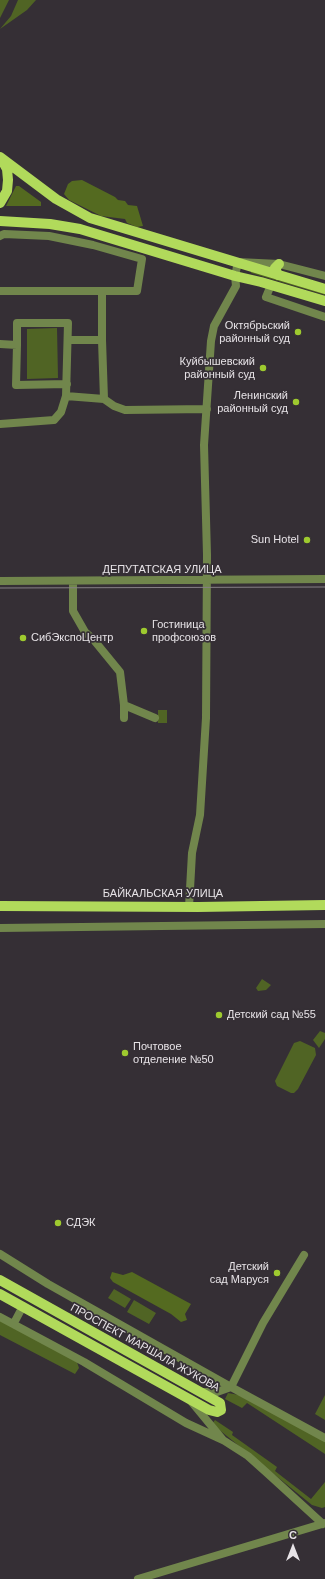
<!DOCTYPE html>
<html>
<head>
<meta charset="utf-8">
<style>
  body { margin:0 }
  #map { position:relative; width:325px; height:1579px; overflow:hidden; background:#352f35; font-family:Arial,sans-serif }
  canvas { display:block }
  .north { position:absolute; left:273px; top:1527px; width:40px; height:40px; -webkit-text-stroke:3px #352f35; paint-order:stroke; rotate:0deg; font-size:11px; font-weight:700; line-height:16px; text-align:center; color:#e7e3e7 }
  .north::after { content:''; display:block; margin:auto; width:14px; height:18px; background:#e7e3e7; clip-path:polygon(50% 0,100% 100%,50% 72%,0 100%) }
</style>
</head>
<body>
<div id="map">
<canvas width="325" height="1579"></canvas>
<div class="north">С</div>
</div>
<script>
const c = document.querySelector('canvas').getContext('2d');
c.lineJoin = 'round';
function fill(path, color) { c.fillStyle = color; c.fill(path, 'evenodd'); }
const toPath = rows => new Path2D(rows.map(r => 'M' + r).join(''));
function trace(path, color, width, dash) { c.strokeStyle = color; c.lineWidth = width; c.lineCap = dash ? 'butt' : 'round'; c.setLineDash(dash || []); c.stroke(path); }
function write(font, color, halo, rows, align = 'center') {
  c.font = font + ' Arial,sans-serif'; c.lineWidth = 3.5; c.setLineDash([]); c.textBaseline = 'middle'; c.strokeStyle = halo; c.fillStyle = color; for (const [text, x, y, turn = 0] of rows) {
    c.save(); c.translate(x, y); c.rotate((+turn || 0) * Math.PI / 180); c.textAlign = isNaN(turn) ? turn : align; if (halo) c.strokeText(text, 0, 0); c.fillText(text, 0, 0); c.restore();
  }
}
fill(toPath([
  [0,0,9,0,0,18],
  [18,0,36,0,27,10,0,29,11,16],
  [251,271,325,292,325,295,251,273],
  [57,328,58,378,27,379,27,329],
  [158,710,167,710,167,723,158,723],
  [262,979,271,985,266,990,258,991,256,988],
  [320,1031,325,1033,325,1039,319,1048,313,1040],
  [300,1041,315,1048,316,1055,298,1089,294,1093,291,1093,277,1086,275,1081,294,1043],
  [114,1289,131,1299,125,1308,108,1298],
  [134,1300,156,1313,149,1324,127,1312],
  [0,1319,77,1362,79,1368,75,1374,0,1335],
  [228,1393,239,1395,325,1441,325,1454,247,1403,242,1408,225,1399],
  [325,1395,325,1420,315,1414],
  [215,1420,233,1432,232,1435,277,1467,275,1471,311,1499,325,1482,325,1507,322,1508,312,1505,212,1424]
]), '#506424');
fill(toPath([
  [82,180,115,197,118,200,125,201,128,205,137,206,143,226,137,227,127,223,125,219,101,216,69,200,64,194,68,184,72,181],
  [16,186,19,186,41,202,41,206,6,206],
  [112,1272,123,1275,132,1272,191,1304,185,1314,187,1320,181,1322,171,1314,113,1282,110,1278]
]), '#546a20');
trace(toPath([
  [0,236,4,234,49,236,93,245,142,259,137,291,102,291],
  [271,285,266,297,325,317],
  [0,291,102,291,102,340,68,340],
  [0,344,17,345,17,323,68,323,66,396,61,412,54,420,0,424],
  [17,345,16,385,67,384],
  [66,396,104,399,102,340],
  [104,399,114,406,125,410,207,409],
  [0,581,325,579],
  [73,581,73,611,85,632,93,639,120,672,124,705,155,718],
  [124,705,124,718],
  [189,907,192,853,200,815,206,718,207,555,204,445,211,341,214,326,236,286,235,276,238,262,279,264,325,276],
  [0,928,325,924],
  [0,1254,48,1284,231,1387,325,1438],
  [0,1317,84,1362,186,1423,223,1440],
  [14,1323,23,1306],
  [200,1392,217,1392,231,1387,263,1323,304,1255],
  [190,1400,223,1440,248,1456,267,1473,323,1524],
  [138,1579,325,1523]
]), '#71864c', 8);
trace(toPath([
  [0,157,56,199,90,218,325,289],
  [0,203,7,191,8,180,7,169,2,160],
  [0,221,50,224,80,229,235,276,261,282,325,301],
  [278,275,275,268,279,264],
  [0,906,198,907,325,905],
  [0,1280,220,1403,221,1410,217,1412,209,1410,0,1294]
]), '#b1da5b', 10);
trace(toPath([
  [0,588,325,587]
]), '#868186', 1);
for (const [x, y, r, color] of [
  [298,332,4,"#9eca2f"],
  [263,368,4,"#9eca2f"],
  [296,402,4,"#9eca2f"],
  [307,540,4,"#9eca2f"],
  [144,631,4,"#9eca2f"],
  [23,638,4,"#9eca2f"],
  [219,1015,4,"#9eca2f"],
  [125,1053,4,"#9eca2f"],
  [58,1223,4,"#9eca2f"],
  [277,1273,4,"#9eca2f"]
]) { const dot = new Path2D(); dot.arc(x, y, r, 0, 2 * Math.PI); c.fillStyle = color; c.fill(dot); trace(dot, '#352f35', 1.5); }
write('11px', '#e7e3e7', '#352f35', [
  ["Октябрьский",290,326],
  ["районный суд",290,339],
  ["Куйбышевский",255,362],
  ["районный суд",255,375],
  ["Ленинский",288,396],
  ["районный суд",288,409],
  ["Sun Hotel",299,540],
  ["Гостиница",152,625,"left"],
  ["профсоюзов",152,638,"left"],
  ["СибЭкспоЦентр",31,638,"left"],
  ["Детский сад №55",227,1015,"left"],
  ["Почтовое",133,1047,"left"],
  ["отделение №50",133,1060,"left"],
  ["СДЭК",66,1223,"left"],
  ["Детский",269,1267],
  ["сад Маруся",269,1280]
], 'right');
write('11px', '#e7e3e7', '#352f35', [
  ["ДЕПУТАТСКАЯ УЛИЦА",162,570],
  ["БАЙКАЛЬСКАЯ УЛИЦА",163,894],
  ["ПРОСПЕКТ МАРШАЛА ЖУКОВА",145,1348,29]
]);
</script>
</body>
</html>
